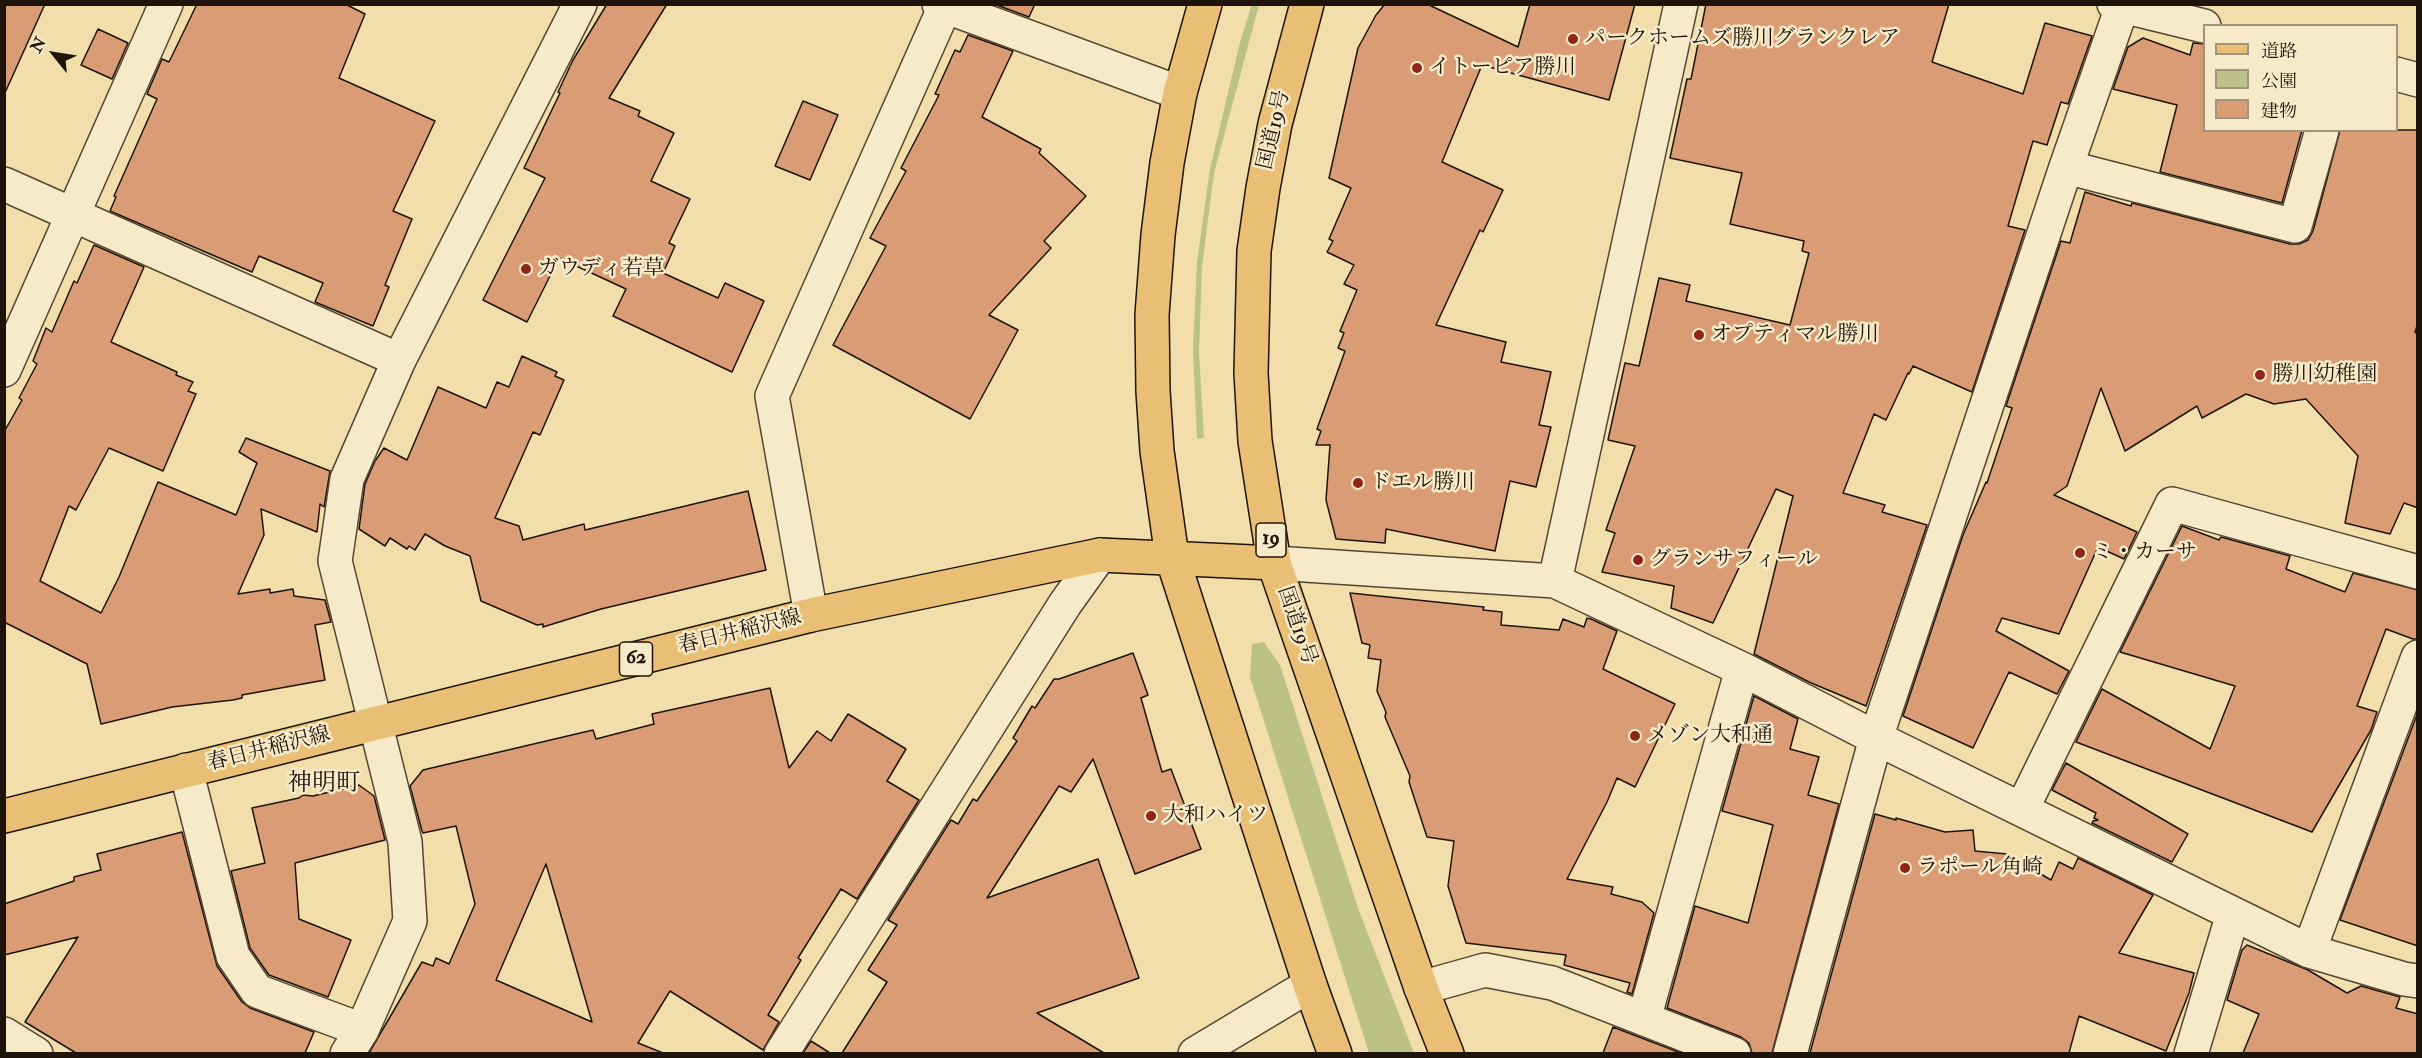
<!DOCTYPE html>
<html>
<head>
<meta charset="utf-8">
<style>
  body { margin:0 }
  #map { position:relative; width:2422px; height:1058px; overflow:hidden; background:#f2deab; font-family:"IM FELL Double Pica","Noto Serif JP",serif }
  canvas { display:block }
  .frame { position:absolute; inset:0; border:6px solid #1f140b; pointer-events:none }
  .legend { position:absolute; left:2203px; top:24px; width:195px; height:108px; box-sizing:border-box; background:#f7eac8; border:2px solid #a1947c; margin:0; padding:8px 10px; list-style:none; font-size:18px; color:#1f140b }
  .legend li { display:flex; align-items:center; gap:12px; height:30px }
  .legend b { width:30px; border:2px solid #a1947c }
  .north { position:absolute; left:24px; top:24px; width:60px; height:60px; -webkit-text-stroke:4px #f7eac8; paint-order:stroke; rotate:300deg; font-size:16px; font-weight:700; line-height:24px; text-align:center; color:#1f140b }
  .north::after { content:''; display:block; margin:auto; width:21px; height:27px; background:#1f140b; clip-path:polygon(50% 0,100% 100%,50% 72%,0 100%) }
</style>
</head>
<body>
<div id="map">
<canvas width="2422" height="1058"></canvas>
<div class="frame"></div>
<ul class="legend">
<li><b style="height:8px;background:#e9bf76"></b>道路</li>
<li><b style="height:16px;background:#bcc188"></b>公園</li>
<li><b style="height:16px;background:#d99c75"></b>建物</li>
</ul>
<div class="north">N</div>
</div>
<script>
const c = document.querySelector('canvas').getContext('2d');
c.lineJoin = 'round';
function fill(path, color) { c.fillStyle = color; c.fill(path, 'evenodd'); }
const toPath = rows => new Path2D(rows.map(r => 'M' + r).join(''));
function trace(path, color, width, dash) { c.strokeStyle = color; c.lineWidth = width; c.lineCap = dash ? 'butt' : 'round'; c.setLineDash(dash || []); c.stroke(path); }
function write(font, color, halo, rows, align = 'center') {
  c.font = font + ' "IM FELL Double Pica","Noto Serif JP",serif'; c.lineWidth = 5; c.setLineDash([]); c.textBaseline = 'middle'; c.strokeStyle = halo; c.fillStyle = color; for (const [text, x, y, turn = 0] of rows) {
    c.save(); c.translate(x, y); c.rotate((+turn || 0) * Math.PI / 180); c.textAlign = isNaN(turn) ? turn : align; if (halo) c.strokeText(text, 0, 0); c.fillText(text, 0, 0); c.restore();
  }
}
fill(toPath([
  [1252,4,1259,5,1214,173,1202,267,1199,353,1204,438,1197,439,1193,350,1197,262,1210,169,1239,46],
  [1264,642,1280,665,1358,908,1414,1053,1369,1053,1250,677,1252,644]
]), '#bcc188');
const building = toPath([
  [4,4,45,4,4,95,4,4],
  [197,4,345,4,365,14,339,78,435,121,393,211,412,219,385,285,389,287,373,326,315,302,323,283,259,256,252,272,110,211,116,197,114,196,157,99,147,94,162,59,169,62,197,4],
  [607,4,667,4,609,98,640,111,638,116,674,133,651,181,690,199,669,243,675,246,663,273,718,298,725,283,764,301,732,372,613,316,626,289,559,258,527,322,483,300,545,178,524,168,560,93,558,92,573,60,607,4],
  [994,4,1035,4,1029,17,994,4],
  [1385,4,1427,4,1518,47,1530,4,1635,4,1609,100,1482,65,1442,162,1503,190,1483,232,1480,230,1436,325,1506,342,1501,362,1551,372,1539,425,1551,427,1536,487,1510,481,1495,551,1386,529,1385,543,1336,539,1326,500,1330,445,1316,445,1321,431,1317,429,1345,351,1338,348,1344,333,1340,331,1357,290,1344,284,1354,265,1327,252,1333,241,1329,239,1351,188,1329,178,1358,48,1376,15,1385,4],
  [1706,4,1949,4,1932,62,2023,94,2045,23,2092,36,2068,104,2061,102,2047,145,2033,141,2008,226,2025,230,1972,392,1913,366,1909,374,1908,373,1886,420,1874,414,1843,493,1885,505,1882,512,1927,525,1866,706,1809,682,1754,654,1793,496,1776,489,1713,623,1671,608,1674,586,1602,572,1615,533,1606,530,1635,446,1608,440,1625,363,1639,366,1659,278,1690,285,1686,301,1790,325,1809,253,1802,251,1804,241,1730,224,1742,173,1670,158,1687,79,1691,79,1706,4],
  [98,29,128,43,112,79,81,65,98,29],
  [968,35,1013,51,982,117,1041,149,1039,153,1086,196,1044,241,1051,248,989,315,1018,330,970,419,833,345,886,246,870,238,906,171,901,168,939,95,935,94,955,50,960,52,968,35],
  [2143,38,2190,55,2193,43,2205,44,2205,130,2302,130,2282,203,2160,172,2177,105,2113,89,2128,47,2143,38],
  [803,101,838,115,810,180,775,166,803,101],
  [2340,130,2418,130,2418,323,2415,332,2418,335,2418,508,2404,503,2390,534,2345,523,2358,456,2306,399,2274,404,2246,394,2202,418,2197,406,2125,451,2101,388,2067,486,2054,495,2137,532,2124,559,2098,547,2059,634,2002,618,1996,631,2069,671,2057,694,2009,672,1973,748,1903,716,1963,535,1986,482,1987,483,2012,408,2006,406,2061,241,2070,243,2085,192,2131,206,2132,203,2290,244,2299,244,2308,240,2313,231,2340,130],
  [94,245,144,267,111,342,177,372,176,375,193,382,188,391,196,394,163,471,109,448,76,510,69,506,40,581,101,613,119,577,158,482,236,515,257,463,239,452,246,438,330,471,324,507,320,504,317,532,261,509,264,535,238,594,270,589,270,593,293,589,294,596,325,600,331,622,315,625,325,680,242,695,242,698,233,700,172,707,101,724,87,664,4,622,4,432,22,400,19,398,37,364,33,361,46,328,52,332,74,281,77,283,94,245],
  [522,356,557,372,555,376,564,380,540,435,533,432,495,518,519,526,523,540,584,524,585,530,748,491,766,570,601,609,543,627,543,624,537,625,481,601,470,556,445,546,425,534,415,550,409,546,407,549,390,538,385,546,359,529,365,484,375,461,384,448,407,460,438,387,486,408,497,382,509,387,522,356],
  [2182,526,2219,540,2221,537,2290,556,2286,569,2345,592,2353,573,2418,590,2418,639,2413,639,2386,629,2357,706,2377,712,2371,730,2312,832,2076,742,2102,689,2210,749,2235,686,2120,652,2182,526],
  [1350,593,1484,607,1483,610,1502,612,1501,625,1559,630,1563,619,1584,627,1587,618,1591,619,1617,631,1603,669,1675,704,1635,787,1617,778,1607,802,1567,879,1613,887,1611,894,1642,902,1654,913,1632,994,1627,992,1630,983,1564,965,1566,955,1466,943,1448,886,1454,841,1427,837,1409,782,1410,776,1385,717,1386,712,1377,691,1381,660,1368,658,1370,645,1362,643,1350,593],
  [1133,653,1148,695,1141,698,1162,772,1171,769,1201,849,1135,874,1093,759,1071,792,1059,786,987,898,1098,859,1139,978,1037,1013,1104,1053,842,1053,887,982,868,970,897,925,888,920,951,820,958,824,973,799,977,801,1017,741,1013,738,1032,706,1035,708,1054,679,1059,679,1133,653],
  [770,688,789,768,817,731,831,741,848,714,906,749,887,781,919,800,857,899,841,889,798,958,801,960,768,1015,779,1022,763,1050,670,991,638,1043,663,1053,369,1053,422,962,433,966,436,958,449,964,475,904,456,826,423,833,422,831,410,786,423,770,593,730,596,739,654,724,652,714,770,688],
  [546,864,592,1022,496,980,546,864],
  [1754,696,1798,719,1790,749,1819,757,1808,795,1839,804,1772,1053,1752,1053,1749,1043,1741,1037,1667,1008,1695,906,1748,923,1773,825,1722,811,1754,696],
  [2418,712,2418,946,2340,920,2418,712],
  [2066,763,2188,834,2172,862,2092,823,2093,821,2098,820,2094,818,2096,813,2052,790,2066,763],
  [359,785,374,796,385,840,295,863,299,919,351,940,328,997,269,975,250,948,231,871,265,863,252,808,299,798,303,795,313,796,359,785],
  [1875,814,1896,820,1896,818,1945,832,1973,830,1975,851,2007,854,2051,880,2059,862,2073,869,2078,858,2153,895,2119,953,2194,973,2189,993,2166,1051,2079,1016,2069,1053,1810,1053,1875,814],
  [182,832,217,966,242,1002,250,1008,314,1032,305,1053,76,1053,25,1022,78,937,4,955,4,904,74,881,74,877,101,870,97,854,182,832],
  [2247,945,2308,970,2347,993,2361,986,2400,997,2396,1008,2418,1014,2418,1053,2243,1053,2259,1014,2227,1000,2242,950,2247,945],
  [1613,1027,1639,1037,1681,1053,1603,1053,1613,1027],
  [811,1041,830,1053,803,1053,811,1041]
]);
fill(building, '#d99c75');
trace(building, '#1f140b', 1.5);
const minor = toPath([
  [939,4,1180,93],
  [2114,4,2204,26],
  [2396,74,2418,80],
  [2066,167,2295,226,2322,130],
  [4,184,399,360],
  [4,370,166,4],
  [1274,563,1555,581,1742,669,1876,738,2309,951,2404,979,2418,981],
  [1555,581,1681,4],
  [811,615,772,396,946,4],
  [186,770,233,956,257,991,362,1030],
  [2022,809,2172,504,2418,572],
  [2309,951,2418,657],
  [1421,988,1485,970,1552,983,1734,1054],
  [1644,1019,1742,669],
  [4,1034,36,1054],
  [347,1054,362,1030,410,921,405,842,335,561,347,479,399,360,580,4],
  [781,1054,1065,604,1100,555],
  [1195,1054,1310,985],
  [1790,1054,1876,738,2066,167,2122,7],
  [2191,1054,2233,914]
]);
const primary = toPath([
  [4,816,811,615,1100,555,1274,563]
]);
const trunk = toPath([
  [1205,4,1180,93,1167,163,1158,235,1152,315,1153,391,1157,451,1172,557,1310,985,1335,1054],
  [1307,4,1275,124,1263,188,1254,251,1251,373,1255,441,1274,563,1421,988,1447,1054]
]);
trace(minor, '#544633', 36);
trace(primary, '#1f140b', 36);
trace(trunk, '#1f140b', 36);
trace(minor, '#f7eac8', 33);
trace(primary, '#e9bf76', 33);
trace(trunk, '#e9bf76', 33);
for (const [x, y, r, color] of [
  [1573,39,6,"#8f2418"],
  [1417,68,6,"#8f2418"],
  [526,269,6,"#8f2418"],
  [1699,335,6,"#8f2418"],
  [2260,375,6,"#8f2418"],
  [1358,483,6,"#8f2418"],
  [2080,553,6,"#8f2418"],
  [1638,560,6,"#8f2418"],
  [1635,736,6,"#8f2418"],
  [1151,816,6,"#8f2418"],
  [1905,868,6,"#8f2418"]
]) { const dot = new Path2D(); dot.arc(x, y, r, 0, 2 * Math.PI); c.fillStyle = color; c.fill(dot); trace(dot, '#f7eac8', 2); }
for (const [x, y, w] of [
  [1271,540,30],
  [636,659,33]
]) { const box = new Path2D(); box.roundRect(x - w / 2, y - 17, w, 34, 4.5); c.fillStyle = '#f7eac8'; c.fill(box); trace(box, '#1f140b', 1.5); }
write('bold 20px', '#1f140b', null, [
  ["19",1271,540],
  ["62",636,659]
]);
write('21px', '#1f140b', '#f7eac8', [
  ["パークホームズ勝川グランクレア",1585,39],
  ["イトーピア勝川",1429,68],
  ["ガウディ若草",538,269],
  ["オプティマル勝川",1711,335],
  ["勝川幼稚園",2272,375],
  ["ドエル勝川",1370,483],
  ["ミ・カーサ",2092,553],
  ["グランサフィール",1650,560],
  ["メゾン大和通",1647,736],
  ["大和ハイツ",1163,816],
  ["ラポール角崎",1917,868]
], 'left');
write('21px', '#1f140b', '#f7eac8', [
  ["国道19号",1275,130,-77],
  ["国道19号",1296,626,71],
  ["春日井稲沢線",740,633,-14],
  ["春日井稲沢線",269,750,-14]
]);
write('24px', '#1f140b', '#f7eac8', [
  ["神明町",324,785]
]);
</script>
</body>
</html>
